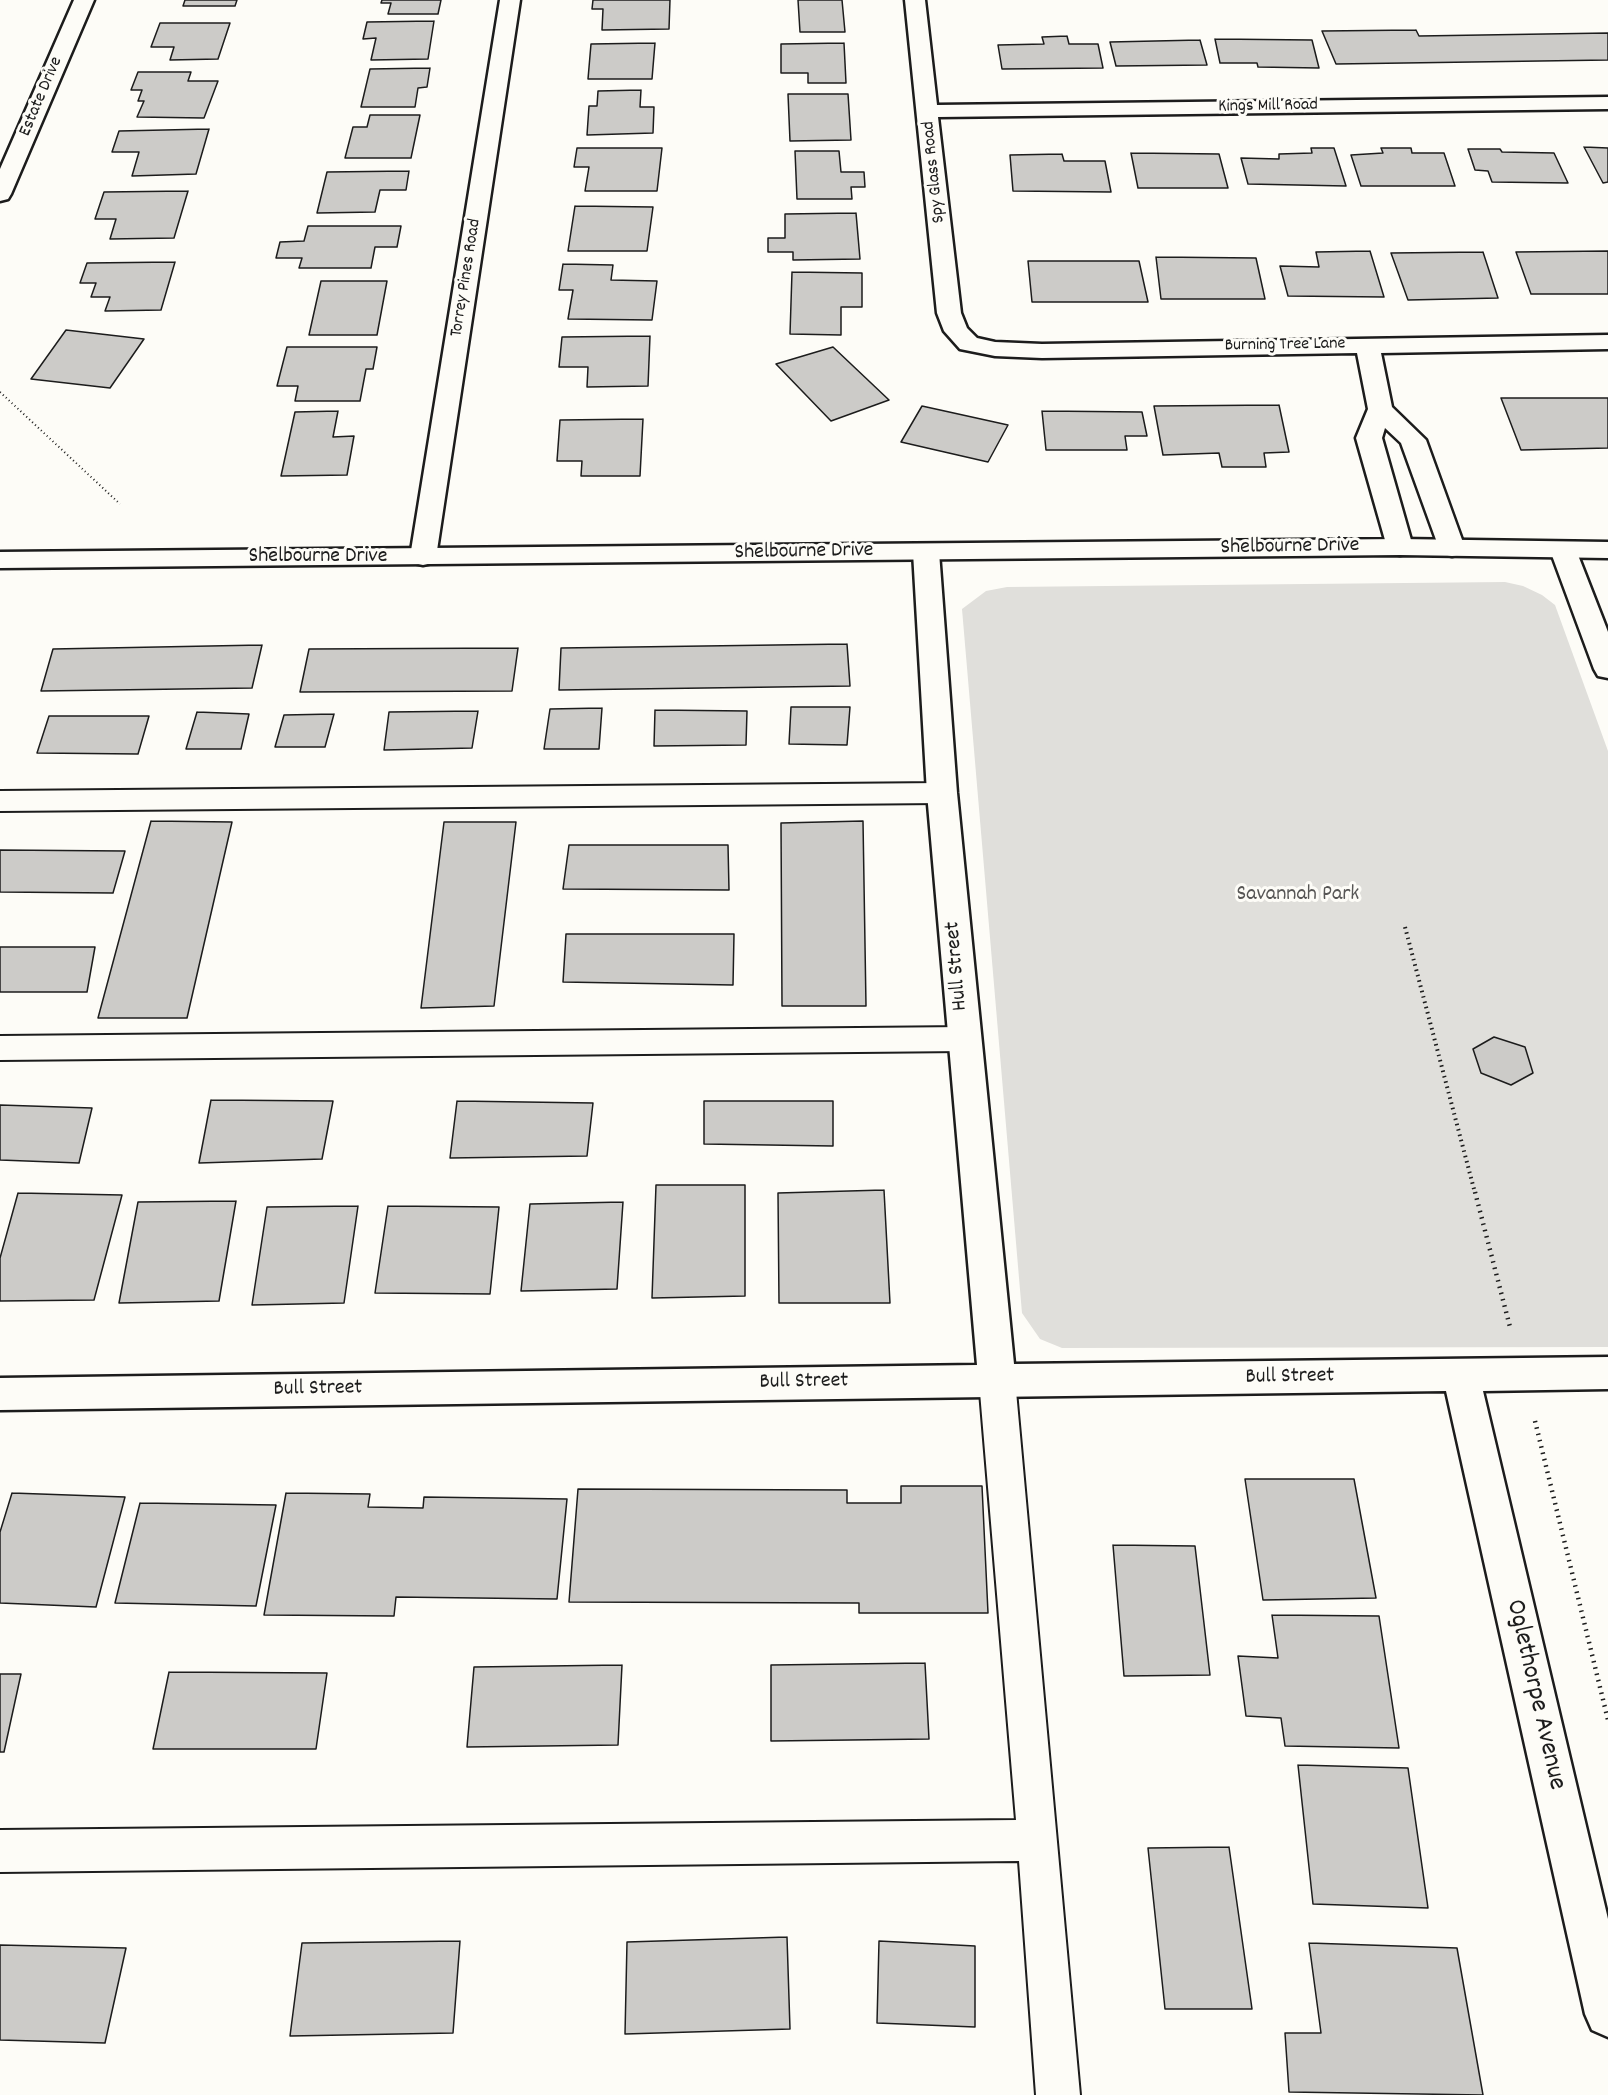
<!DOCTYPE html>
<html>
<head>
<meta charset="utf-8">
<style>
  body { margin:0 }
  canvas { display:block; background:#fdfcf7 }
</style>
</head>
<body>
<canvas width="1608" height="2095"></canvas>
<script>
const c = document.querySelector('canvas').getContext('2d');
c.lineJoin = 'round';
function fill(path, color) { c.fillStyle = color; c.fill(path, 'evenodd'); }
const toPath = rows => new Path2D(rows.map(r => 'M' + r).join(''));
function trace(path, color, width, dash) { c.strokeStyle = color; c.lineWidth = width; c.lineCap = dash ? 'butt' : 'round'; c.setLineDash(dash || []); c.stroke(path); }
function write(font, color, halo, rows, align = 'center') {
  c.font = font + ' Dekko,sans-serif'; c.lineWidth = 6; c.setLineDash([]); c.textBaseline = 'middle'; c.strokeStyle = halo; c.fillStyle = color; for (const [text, x, y, turn = 0] of rows) {
    c.save(); c.translate(x, y); c.rotate((+turn || 0) * Math.PI / 180); c.textAlign = isNaN(turn) ? turn : align; if (halo) c.strokeText(text, 0, 0); c.fillText(text, 0, 0); c.restore();
  }
}
fill(toPath([
  [1505,582,1523,586,1542,595,1555,605,1608,751,1608,1347,1062,1348,1040,1339,1022,1313,962,609,986,591,1007,587]
]), '#e0dfdb');
const building = toPath([
  [185,0,237,0,235,6,183,6,185,0],
  [382,0,441,0,438,14,388,14,391,3,381,3,382,0],
  [593,0,670,0,669,29,602,30,603,9,592,9,593,0],
  [798,0,842,0,845,32,800,32,798,0],
  [434,21,428,59,371,60,376,38,363,39,367,22,434,21],
  [160,23,230,23,218,59,170,60,174,47,151,47,160,23],
  [1416,30,1419,36,1608,33,1608,60,1336,64,1322,31,1416,30],
  [1067,36,1069,44,1098,44,1103,68,1002,69,998,45,1044,44,1042,37,1067,36],
  [1215,39,1312,40,1319,68,1258,67,1257,63,1220,63,1215,39],
  [1200,40,1207,65,1116,66,1110,42,1200,40],
  [655,43,652,79,588,79,591,44,655,43],
  [844,43,846,83,808,83,808,73,781,73,781,44,844,43],
  [430,68,427,87,418,88,415,107,361,107,370,69,430,68],
  [138,72,191,72,188,81,218,81,204,118,137,117,144,101,138,101,142,90,131,90,138,72],
  [641,90,640,107,654,107,653,133,587,135,589,106,597,106,598,91,641,90],
  [788,94,848,94,851,140,790,141,788,94],
  [370,115,420,115,411,158,345,158,353,127,367,127,370,115],
  [209,129,196,174,132,176,139,152,112,152,119,131,209,129],
  [1584,147,1608,148,1608,182,1603,183,1584,147],
  [577,148,662,148,657,191,585,191,589,167,574,167,577,148],
  [1311,148,1334,148,1346,186,1248,184,1241,158,1279,159,1279,154,1312,153,1311,148],
  [1381,148,1411,148,1412,153,1444,153,1455,186,1361,186,1351,155,1383,153,1381,148],
  [1468,149,1500,149,1502,152,1554,153,1568,183,1492,182,1488,171,1475,170,1468,149],
  [795,151,839,151,841,172,864,172,865,187,851,187,852,199,797,199,795,151],
  [1131,153,1219,154,1228,188,1138,188,1131,153],
  [1062,154,1064,161,1105,161,1111,192,1013,191,1010,155,1062,154],
  [409,171,406,190,380,190,375,212,317,213,327,172,409,171],
  [188,191,174,238,110,239,116,219,95,219,104,192,188,191],
  [575,206,653,207,647,251,568,251,575,206],
  [856,213,860,259,793,260,793,252,768,252,768,238,785,238,785,214,856,213],
  [308,226,401,226,397,247,375,247,371,268,299,268,302,258,276,258,280,242,304,241,308,226],
  [1370,251,1384,297,1288,296,1280,266,1319,267,1316,252,1370,251],
  [1608,251,1608,294,1531,294,1516,252,1608,251],
  [1483,252,1498,298,1408,300,1391,253,1483,252],
  [1156,257,1256,258,1265,299,1161,299,1156,257],
  [1028,261,1139,261,1148,302,1032,302,1028,261],
  [175,262,161,310,105,311,110,297,91,297,96,283,80,283,87,263,175,262],
  [563,264,613,265,611,280,657,281,652,320,568,319,573,290,559,290,563,264],
  [792,272,862,273,862,307,841,307,841,335,790,334,792,272],
  [321,281,387,281,377,335,309,335,321,281],
  [66,330,144,339,110,388,31,379,66,330],
  [650,336,648,386,587,387,588,367,559,367,562,337,650,336],
  [287,347,377,347,373,369,366,369,360,401,295,401,298,386,277,386,287,347],
  [833,347,889,400,831,421,776,364,833,347],
  [1501,398,1608,398,1608,448,1521,450,1501,398],
  [1279,405,1289,452,1264,453,1266,467,1222,467,1219,453,1163,455,1154,406,1279,405],
  [922,406,1008,425,988,462,901,442,922,406],
  [338,411,333,437,354,436,347,475,281,476,295,412,338,411],
  [1042,411,1142,412,1147,436,1125,436,1127,450,1046,450,1042,411],
  [643,419,640,476,581,476,582,461,557,461,560,420,643,419],
  [847,644,850,686,559,690,561,648,847,644],
  [262,645,252,688,41,691,53,649,262,645],
  [518,648,512,691,300,692,309,649,518,648],
  [791,707,850,707,847,745,789,744,791,707],
  [602,708,599,749,544,749,550,709,602,708],
  [655,710,747,711,746,745,654,746,655,710],
  [478,711,472,748,384,750,389,712,478,711],
  [197,712,249,714,241,749,186,749,197,712],
  [334,714,325,747,275,747,284,715,334,714],
  [49,716,149,716,138,754,37,753,49,716],
  [151,821,232,822,187,1018,98,1018,151,821],
  [863,821,866,1006,782,1006,781,823,863,821],
  [444,822,516,822,494,1006,421,1008,444,822],
  [569,845,728,845,729,890,563,889,569,845],
  [0,850,125,851,113,893,0,892,0,850],
  [566,934,734,934,733,985,563,982,566,934],
  [0,947,95,947,87,992,0,992,0,947],
  [1494,1037,1525,1047,1533,1073,1511,1085,1481,1073,1473,1049,1494,1037],
  [211,1100,333,1101,322,1159,199,1163,211,1100],
  [457,1101,593,1103,587,1156,450,1158,457,1101],
  [704,1101,833,1101,833,1146,704,1144,704,1101],
  [0,1105,92,1108,79,1163,0,1160,0,1105],
  [656,1185,745,1185,745,1296,652,1298,656,1185],
  [884,1190,890,1303,779,1303,778,1193,884,1190],
  [18,1193,122,1195,94,1300,0,1301,0,1258,18,1193],
  [236,1201,219,1301,119,1303,138,1202,236,1201],
  [623,1202,617,1289,521,1291,530,1204,623,1202],
  [358,1206,344,1303,252,1305,267,1207,358,1206],
  [388,1206,499,1207,490,1294,375,1293,388,1206],
  [1245,1479,1354,1479,1376,1598,1263,1600,1245,1479],
  [901,1486,982,1486,988,1613,859,1613,859,1603,569,1602,578,1489,847,1490,847,1503,901,1503,901,1486],
  [12,1493,125,1497,96,1607,0,1603,0,1532,12,1493],
  [286,1493,370,1494,368,1507,423,1508,424,1497,567,1499,557,1599,396,1597,394,1616,264,1615,286,1493],
  [140,1503,276,1505,256,1606,115,1603,140,1503],
  [1113,1545,1195,1546,1210,1675,1124,1676,1113,1545],
  [1272,1615,1379,1616,1399,1748,1285,1746,1281,1718,1246,1716,1238,1656,1278,1658,1272,1615],
  [925,1663,929,1739,771,1741,771,1665,925,1663],
  [622,1665,618,1745,467,1747,474,1667,622,1665],
  [169,1672,327,1673,316,1749,153,1749,169,1672],
  [0,1674,21,1674,4,1752,0,1752,0,1674],
  [1298,1765,1408,1768,1428,1908,1313,1904,1298,1765],
  [1229,1847,1252,2009,1165,2009,1148,1848,1229,1847],
  [787,1937,790,2029,625,2034,627,1942,787,1937],
  [460,1941,453,2033,290,2036,302,1943,460,1941],
  [879,1941,975,1946,975,2027,877,2023,879,1941],
  [1309,1943,1457,1948,1483,2095,1289,2092,1285,2033,1321,2033,1309,1943],
  [0,1945,126,1948,105,2043,0,2040,0,1945]
]);
fill(building, '#cccbc8');
trace(building, '#1c1c1c', 1.5);
const lane = toPath([
  [942,783,952,786,956,793,952,800,942,803,0,811,0,791,942,783],
  [965,1027,976,1030,981,1039,976,1048,965,1051,0,1060,0,1036,965,1027],
  [997,1364,1010,1369,1015,1380,1080,2095,1036,2095,1019,1861,0,1872,0,1830,1016,1820,979,1380,984,1369,997,1364]
]);
const street = toPath([
  [74,0,94,0,11,194,8,199,0,201,0,169,74,0],
  [500,0,520,0,436,557,432,563,423,565,414,563,410,557,500,0],
  [905,0,925,0,937,105,1608,97,1608,109,938,117,961,313,967,328,977,338,995,342,1042,344,1608,335,1608,349,1381,353,1392,407,1426,440,1465,548,1461,554,1452,556,1443,554,1439,548,1401,443,1385,428,1382,438,1413,547,1409,553,1400,555,1391,553,1387,547,1356,438,1368,409,1357,353,1042,358,995,356,960,349,944,331,937,313,905,0],
  [1563,542,1572,544,1576,550,1608,632,1608,678,1598,676,1594,669,1550,550,1554,544,1563,542],
  [926,544,935,546,939,552,957,793,1014,1364,1608,1357,1608,1389,1483,1391,1608,1919,1608,2037,1592,2030,1585,2014,1446,1391,0,1410,0,1378,977,1365,927,793,913,552,917,546,926,544]
]);
const secondary = toPath([
  [1400,539,1608,542,1608,558,1400,555,0,568,0,552,1400,539]
]);
trace(lane, '#1c1c1c', 4);
trace(street, '#1c1c1c', 5);
trace(secondary, '#1c1c1c', 5);
trace(toPath([
  [0,392,120,504]
]), '#1c1c1c', 2, [1, 3]);
trace(toPath([
  [1405,927,1475,1193]
]), '#1c1c1c', 4, [1.5, 4]);
trace(toPath([
  [1475,1192,1510,1327],
  [1535,1421,1608,1720]
]), '#1c1c1c', 4.5, [1.5, 5]);
fill(lane, '#fdfcf7');
fill(street, '#fdfcf7');
fill(secondary, '#fdfcf7');
write('18px', '#1c1c1c', '#fdfcf7', [
  ["Estate Drive",42,97,-67],
  ["Kings Mill Road",1268,107,-1],
  ["Spy Glass Road",935,172,-96],
  ["Torrey Pines Road",467,278,-81],
  ["Burning Tree Lane",1285,346,-1]
]);
write('22px', '#1c1c1c', '#fdfcf7', [
  ["Shelbourne Drive",1290,548,-1],
  ["Shelbourne Drive",804,553,-1],
  ["Shelbourne Drive",318,558],
  ["Hull Street",958,966,-95],
  ["Bull Street",1290,1378,-1],
  ["Bull Street",804,1383,-1],
  ["Bull Street",318,1390,-1]
]);
write('22px', '#575655', '#fdfcf7', [
  ["Savannah Park",1298,896]
]);
write('27px', '#1c1c1c', '#fdfcf7', [
  ["Oglethorpe Avenue",1534,1695,77]
]);
</script>
</body>
</html>
